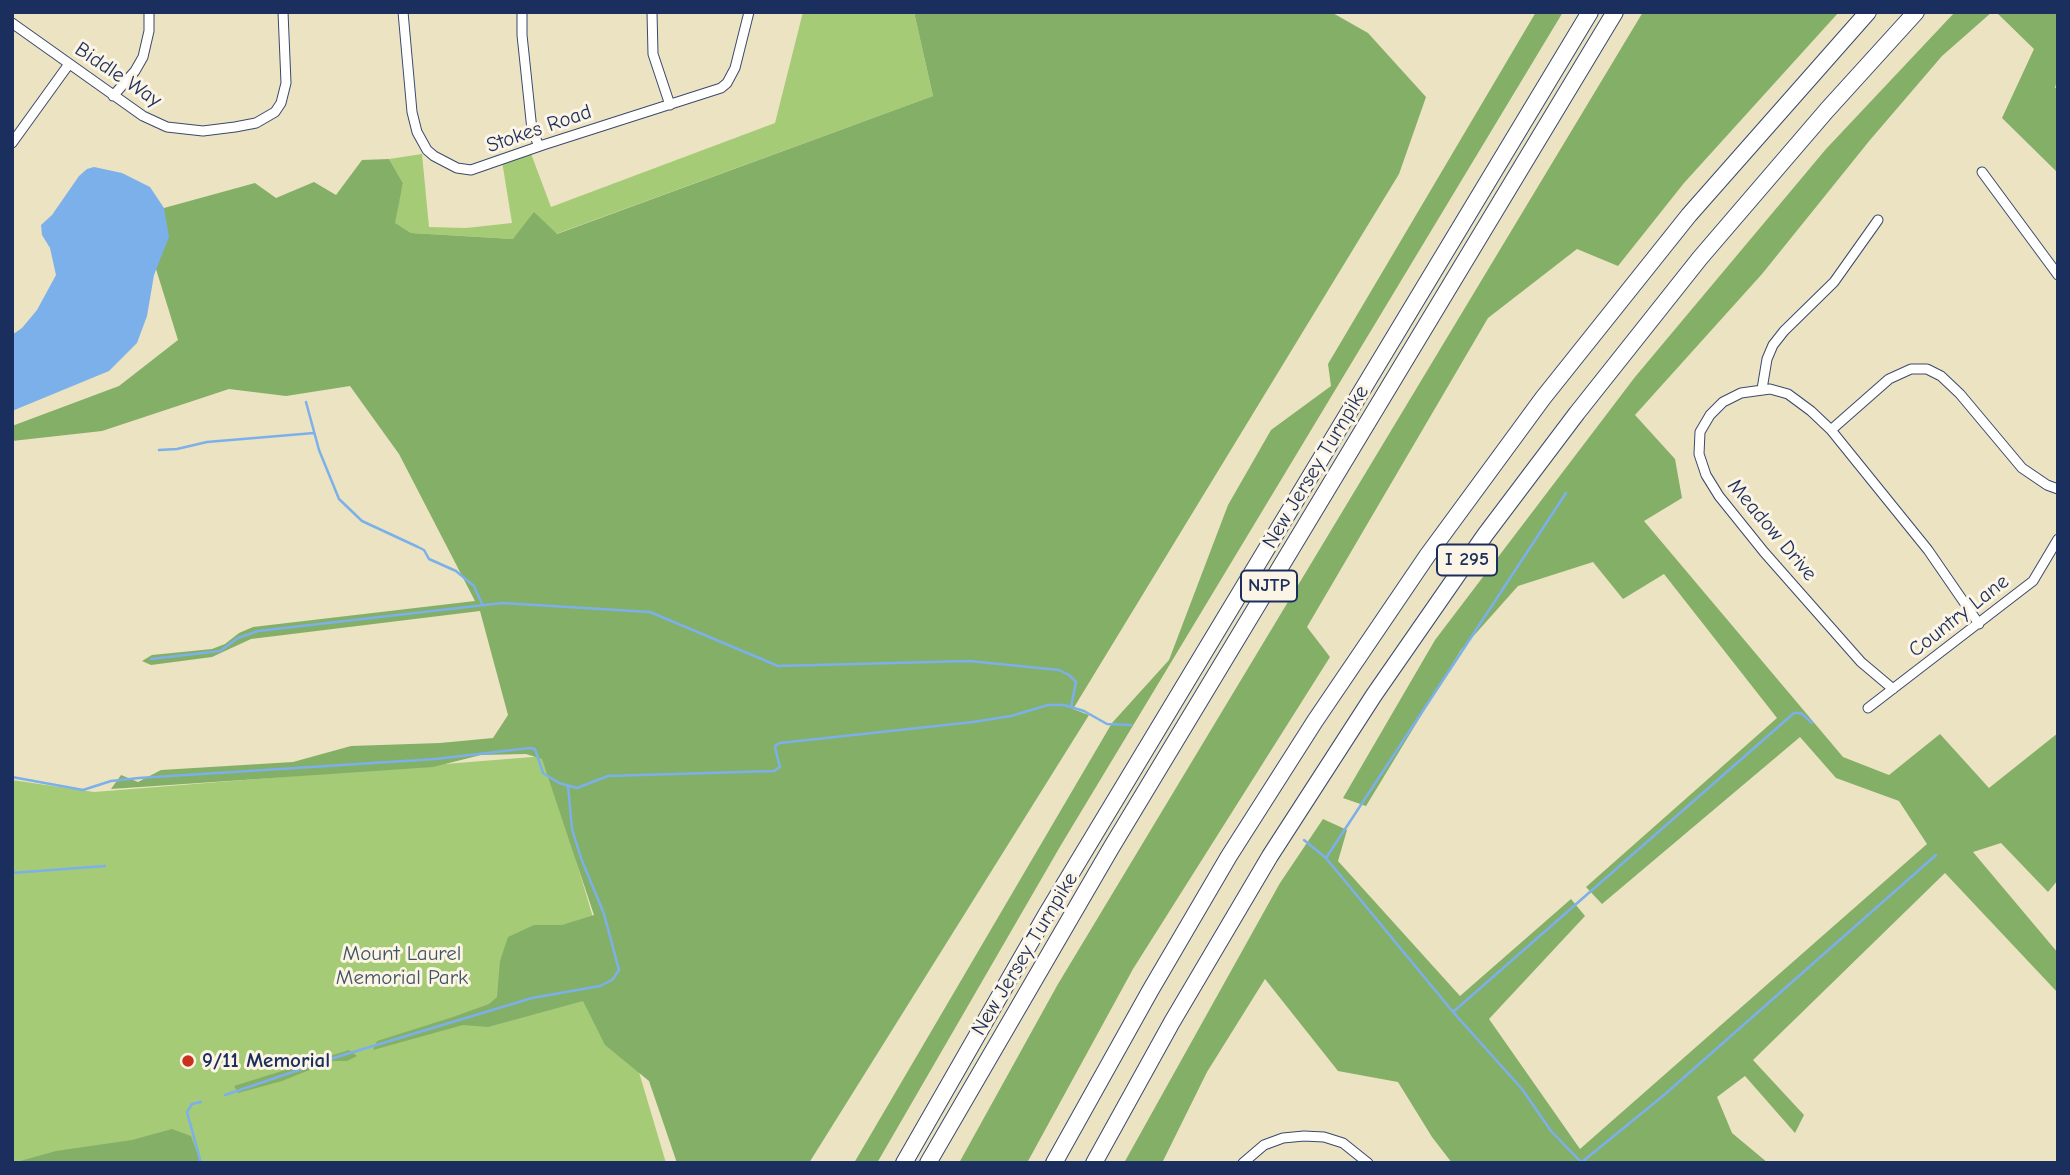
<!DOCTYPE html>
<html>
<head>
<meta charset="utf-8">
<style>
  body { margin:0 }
  #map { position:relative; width:2070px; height:1175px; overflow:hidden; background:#ebe3c1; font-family:"Comic Neue",sans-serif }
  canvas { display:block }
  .frame { position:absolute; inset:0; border:14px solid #1b2f5e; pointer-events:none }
</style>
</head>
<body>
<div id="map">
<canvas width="2070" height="1175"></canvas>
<div class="frame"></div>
</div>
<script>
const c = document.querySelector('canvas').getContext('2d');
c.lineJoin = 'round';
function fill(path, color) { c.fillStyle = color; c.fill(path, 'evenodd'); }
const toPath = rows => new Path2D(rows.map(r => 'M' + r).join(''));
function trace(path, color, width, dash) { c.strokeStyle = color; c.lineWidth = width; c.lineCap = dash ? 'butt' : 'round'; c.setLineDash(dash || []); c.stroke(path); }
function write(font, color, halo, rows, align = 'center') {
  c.font = font + ' "Comic Neue",sans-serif'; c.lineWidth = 6; c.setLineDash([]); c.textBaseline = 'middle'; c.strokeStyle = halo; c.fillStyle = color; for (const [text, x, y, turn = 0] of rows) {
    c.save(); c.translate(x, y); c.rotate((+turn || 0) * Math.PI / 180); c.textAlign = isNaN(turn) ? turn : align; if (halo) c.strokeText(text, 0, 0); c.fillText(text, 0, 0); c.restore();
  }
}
fill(toPath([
  [803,12,914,12,933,96,556,234,513,239,411,233,394,223,403,183,389,159,422,154,429,227,466,228,512,223,502,161,530,151,551,207,775,123],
  [545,756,666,1163,12,1163,12,780,94,792]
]), '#a6cb76');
fill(toPath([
  [914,12,1331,12,1368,33,1426,97,1399,174,1073,709,1089,715,809,1163,677,1163,649,1081,605,1045,583,1001,488,1027,463,1025,373,1050,377,1041,453,1017,489,1004,497,997,500,961,508,937,534,925,562,925,594,915,542,759,526,754,481,755,433,767,111,789,121,775,138,782,161,770,293,762,351,746,440,743,493,738,508,715,480,611,251,639,212,657,151,665,142,661,152,655,212,649,225,644,239,633,253,627,475,601,399,454,350,386,286,396,229,389,102,431,12,441,12,426,119,386,178,340,156,269,164,208,255,183,276,198,314,182,336,195,362,160,389,159,403,183,395,223,411,233,513,239,534,212,557,234,933,96],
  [1536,12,1563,12,1061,845,877,1163,854,1163,1112,723,1169,660,1228,505,1271,430,1331,386,1328,364],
  [1643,12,1839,12,1684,183,1618,266,1577,249,1488,318,1307,627,1330,657,1133,969,1027,1163,959,1163,1058,984],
  [1955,12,1992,12,1942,56,1870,140,1762,274,1635,415,1675,459,1682,498,1644,521,1843,757,1889,775,1940,734,1989,788,2058,733,2058,880,2048,892,2001,843,1973,852,2058,953,2058,993,1945,873,1753,1060,1804,1115,1795,1133,1745,1076,1717,1097,1732,1133,1768,1163,1452,1163,1432,1137,1398,1082,1338,1071,1265,979,1207,1072,1162,1163,1124,1163,1280,883,1323,819,1347,830,1338,861,1460,996,1571,899,1585,916,1489,1019,1580,1149,1927,844,1899,801,1836,778,1800,737,1602,904,1586,887,1777,718,1664,574,1623,599,1593,562,1518,586,1461,650,1366,806,1343,798,1435,640,1635,377,1826,149],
  [1996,12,2058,12,2058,76,2055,88,2058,88,2058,173,2002,118,2034,49],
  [349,1050,357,1056,347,1061,332,1061,282,1081,238,1093,234,1086],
  [172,1129,191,1136,201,1163,13,1163,56,1151,132,1140]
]), '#84af67');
fill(toPath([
  [94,167,122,173,150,187,164,208,169,237,154,275,147,316,137,343,109,371,12,411,12,335,22,328,37,310,56,275,50,248,42,235,41,225,52,215,79,176,87,169]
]), '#7cb0ea');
trace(toPath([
  [306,402,319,450,339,499,362,521,418,547,424,550,429,559,456,571,474,586,482,604],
  [159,450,177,449,207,442,314,433],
  [151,659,220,651,238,638,258,631,502,603,650,612,778,666,969,661,1059,670,1069,675,1076,682,1071,707],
  [12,777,83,790,111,781,139,778,436,759,530,748,535,749,543,773,559,783,577,788,608,776,774,771,780,767,775,748,776,745,780,743,973,722,1011,716,1048,705,1064,705,1084,711,1107,724,1131,725],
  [1304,840,1326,858,1453,1012,1522,1089,1551,1131,1582,1163],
  [1326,858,1566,493],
  [12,873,105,866],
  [1453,1012,1794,713,1801,713,1812,723],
  [225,1095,340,1056,532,998,600,986,612,980,619,970,604,914,581,858,572,829,568,786],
  [1582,1162,1664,1095,1936,855],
  [201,1163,187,1112,192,1104,201,1102]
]), '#7cb0ea', 2.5);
const street = toPath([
  [403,12,412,112,417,132,427,150,434,156,457,168,471,170,543,145,721,88,727,83,735,68,749,12],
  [522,12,522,35,532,130,539,146],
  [652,12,653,54,670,105],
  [12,23,143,116,167,127,203,131,235,127,256,123,275,112,281,103,286,83,283,12],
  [113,96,135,71,143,57,149,31,149,12],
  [12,143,69,64],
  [1982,172,2058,275],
  [1762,389,1767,359,1773,345,1784,331,1834,282,1878,220],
  [1831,430,1889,379,1911,369,1927,369,1941,376,1960,394,2022,468,2047,485,2058,489],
  [1893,689,1861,662,1764,552,1719,496,1706,475,1699,454,1700,432,1710,415,1723,402,1741,393,1770,389,1788,394,1811,411,1831,430,1928,550,1979,624],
  [1868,708,2033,581,2058,539],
  [1243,1163,1264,1145,1283,1138,1304,1136,1324,1137,1343,1143,1368,1163]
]);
const highway = toPath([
  [904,1163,1046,915,1590,12],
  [928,1163,1111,848,1615,12],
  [1054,1163,1150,991,1229,856,1315,721,1427,556,1543,398,1689,215,1868,12],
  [1094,1163,1172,1022,1270,856,1374,695,1485,535,1577,413,1700,258,1827,110,1916,12]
]);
trace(street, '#3a4a6d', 11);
trace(highway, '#3a4a6d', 18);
trace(street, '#fff', 9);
trace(highway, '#fff', 16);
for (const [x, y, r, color] of [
  [188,1061,7,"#c8321e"]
]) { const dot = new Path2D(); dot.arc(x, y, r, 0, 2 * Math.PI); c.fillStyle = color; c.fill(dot); trace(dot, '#fcf5e5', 2.5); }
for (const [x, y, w] of [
  [1467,560,60],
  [1269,586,56]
]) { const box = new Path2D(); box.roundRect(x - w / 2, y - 15.5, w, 31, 5); c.fillStyle = '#fcf5e5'; c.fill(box); trace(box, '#1b2f5e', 2); }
write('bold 19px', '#1b2f5e', null, [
  ["I 295",1467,560],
  ["NJTP",1269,586]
]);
write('21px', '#1b2f5e', '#fcf5e5', [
  ["Biddle Way",118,75,34],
  ["Stokes Road",539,129,-19],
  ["New Jersey Turnpike",1316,467,-59],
  ["Meadow Drive",1772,530,50],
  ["Country Lane",1959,616,-38],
  ["New Jersey Turnpike",1025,954,-59]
]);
write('21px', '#3e5664', '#fcf5e5', [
  ["Mount Laurel",402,954],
  ["Memorial Park",402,978]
]);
write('bold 21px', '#1b2f5e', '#fcf5e5', [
  ["9/11 Memorial",202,1061]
], 'left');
</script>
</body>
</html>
